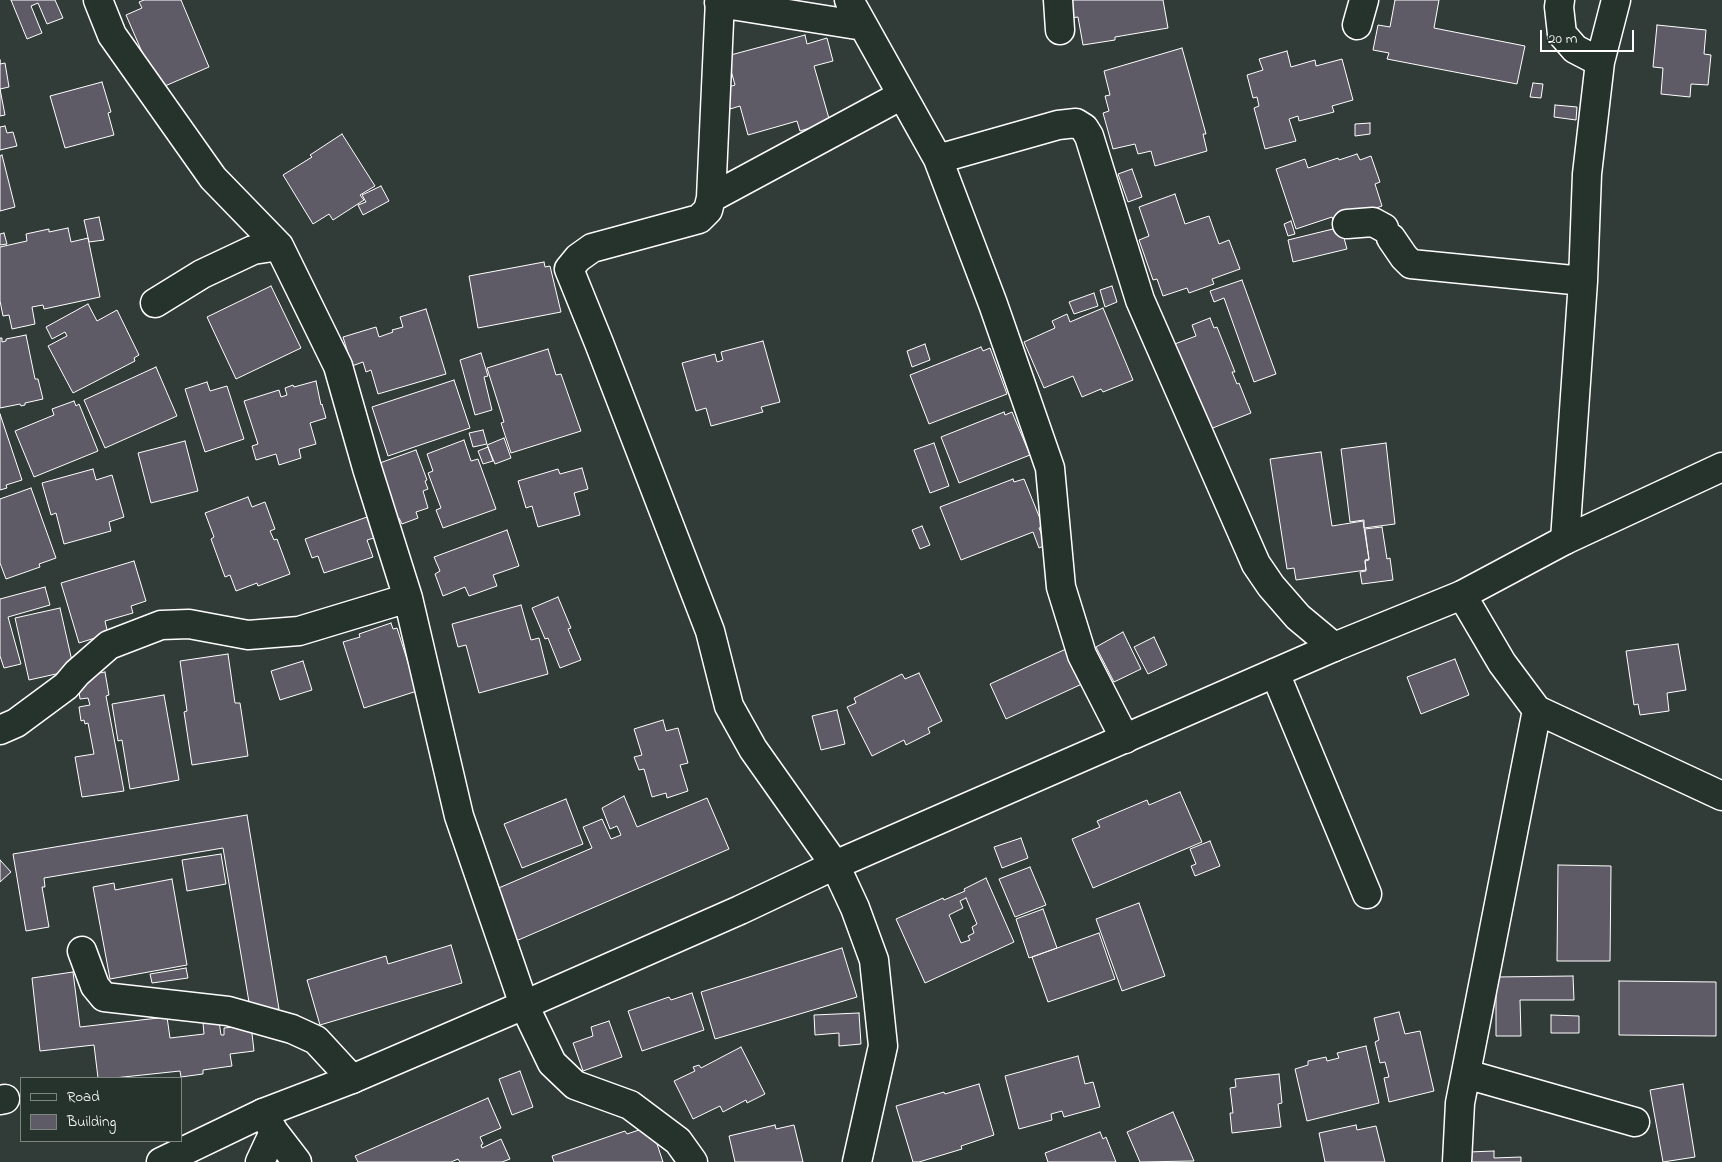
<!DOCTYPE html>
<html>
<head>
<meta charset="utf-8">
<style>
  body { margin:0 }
  #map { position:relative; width:1722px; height:1162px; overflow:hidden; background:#313b38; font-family:"Indie Flower",sans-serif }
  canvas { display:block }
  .legend { position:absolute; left:20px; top:1077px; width:162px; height:65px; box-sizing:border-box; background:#26332d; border:1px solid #7d8581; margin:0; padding:6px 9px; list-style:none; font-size:15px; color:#fff }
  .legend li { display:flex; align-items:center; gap:10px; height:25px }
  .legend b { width:25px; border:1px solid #7d8581 }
  .scale { position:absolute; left:1540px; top:30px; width:94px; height:22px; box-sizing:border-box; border:2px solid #fff; border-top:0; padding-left:6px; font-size:15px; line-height:18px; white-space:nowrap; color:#fff; -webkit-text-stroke:4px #26332d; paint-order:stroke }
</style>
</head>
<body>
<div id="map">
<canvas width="1722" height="1162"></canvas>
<ul class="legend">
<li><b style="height:6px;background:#26332d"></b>Road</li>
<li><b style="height:14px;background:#5e5b66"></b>Building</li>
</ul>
<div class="scale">20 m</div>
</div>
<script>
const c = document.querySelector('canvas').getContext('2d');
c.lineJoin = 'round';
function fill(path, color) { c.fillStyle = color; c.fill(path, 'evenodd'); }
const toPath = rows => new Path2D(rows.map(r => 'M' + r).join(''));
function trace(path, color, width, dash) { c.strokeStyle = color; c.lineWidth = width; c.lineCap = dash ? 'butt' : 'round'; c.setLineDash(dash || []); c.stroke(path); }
const building = toPath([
  [11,0,55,0,63,18,47,24,38,3,31,6,42,33,27,39,11,0],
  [144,0,181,0,209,67,158,89,126,15,142,8,139,2,144,0],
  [1067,0,1163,0,1168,28,1115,37,1115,40,1083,45,1078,17,1070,18,1067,0],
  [1395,0,1439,0,1434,28,1525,46,1517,84,1387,59,1389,53,1373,50,1378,25,1390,27,1395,0],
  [1657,25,1706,30,1704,54,1711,55,1708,85,1691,84,1690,97,1661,94,1663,68,1653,67,1657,25],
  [805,35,807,44,827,38,833,61,814,66,830,122,800,131,797,121,748,135,740,106,730,109,725,88,735,85,727,56,805,35],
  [1182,48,1206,134,1203,134,1207,151,1155,166,1151,151,1138,154,1135,144,1113,149,1103,113,1109,111,1105,96,1110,95,1104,71,1182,48],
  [1287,51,1291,67,1315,60,1316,66,1342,59,1353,100,1332,106,1334,112,1299,121,1298,116,1289,119,1296,141,1265,149,1254,108,1259,106,1257,97,1253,98,1247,75,1263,70,1259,59,1287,51],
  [0,60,0,64,5,63,9,87,0,89,5,115,0,116,0,60],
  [102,82,111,112,108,113,114,135,65,148,50,96,102,82],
  [1533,83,1543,84,1541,98,1530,97,1533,83],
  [1555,105,1577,107,1576,120,1554,117,1555,105],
  [1370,123,1370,134,1355,136,1355,124,1370,123],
  [5,126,7,133,13,132,17,146,0,150,0,127,5,126],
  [342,134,375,186,360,195,364,200,333,220,329,214,313,224,283,175,312,157,310,155,342,134],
  [1357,154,1360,160,1371,156,1380,182,1375,184,1382,206,1334,223,1332,217,1296,229,1276,169,1305,159,1308,168,1338,158,1339,160,1357,154],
  [2,155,15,207,0,211,0,156,2,155],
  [1132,169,1142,197,1128,202,1118,174,1132,169],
  [381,186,389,201,363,215,358,205,366,202,362,195,381,186],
  [1175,194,1185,224,1209,216,1219,244,1229,240,1240,269,1212,279,1214,284,1189,293,1187,288,1163,296,1157,279,1153,280,1139,240,1149,236,1139,207,1175,194],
  [99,217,104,240,89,242,84,220,99,217],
  [1291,221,1295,234,1288,236,1284,224,1291,221],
  [1341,227,1347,249,1293,262,1288,240,1341,227],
  [68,228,71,242,88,238,100,297,44,309,43,305,32,307,35,324,12,329,9,315,3,316,0,301,0,247,27,241,26,234,49,229,49,232,68,228],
  [4,233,7,244,0,245,0,234,4,233],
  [544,262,545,267,550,266,561,312,478,328,469,276,544,262],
  [1242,280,1276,374,1254,382,1224,298,1214,302,1210,291,1242,280],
  [271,286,301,348,236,379,207,317,271,286],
  [1112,286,1117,302,1105,307,1100,290,1112,286],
  [1094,293,1098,306,1074,314,1069,302,1094,293],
  [88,304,97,321,117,310,139,355,134,358,135,361,73,393,48,346,67,336,65,332,52,339,46,327,88,304],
  [1103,308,1133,380,1103,392,1101,389,1082,397,1073,376,1044,388,1024,342,1055,328,1052,321,1067,314,1070,322,1103,308],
  [426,309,446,374,378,394,371,370,366,372,363,362,352,366,343,337,376,327,379,337,393,332,392,330,403,327,400,317,426,309],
  [1210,318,1214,328,1217,327,1235,372,1232,372,1237,384,1239,383,1251,413,1205,431,1172,345,1196,336,1192,325,1210,318],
  [26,335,35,379,38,379,43,399,25,403,25,405,21,406,20,404,0,408,0,338,2,338,2,342,6,341,6,339,26,335],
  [763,341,780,402,761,407,763,412,711,426,706,408,696,411,682,363,715,354,717,362,723,360,721,352,763,341],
  [925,344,930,360,912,367,907,351,925,344],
  [981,347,983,351,990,348,1007,394,929,424,910,375,981,347],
  [548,349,556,375,561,374,581,431,511,453,501,423,504,422,487,368,548,349],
  [481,353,488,376,484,377,492,410,475,415,460,360,481,353],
  [156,367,177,416,105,448,84,400,156,367],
  [454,380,470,428,388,456,372,407,454,380],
  [316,381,321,405,322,404,326,418,310,423,316,444,299,449,301,458,279,465,276,454,256,460,252,446,258,444,244,401,279,390,281,397,287,395,285,388,293,385,294,387,316,381],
  [207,382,210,391,227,386,244,439,205,452,185,389,207,382],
  [74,401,76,406,79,404,98,451,34,477,15,431,54,415,52,409,74,401],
  [1004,412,1005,415,1012,412,1030,455,959,483,941,437,1004,412],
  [0,414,22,480,6,485,7,488,0,490,0,414],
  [483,430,487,444,473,447,469,433,483,430],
  [504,438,511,458,495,464,487,445,504,438],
  [464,440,471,461,478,459,496,509,443,528,436,510,441,508,428,473,433,471,427,454,464,440],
  [185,441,198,491,151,503,138,453,185,441],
  [934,443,949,486,930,493,914,450,934,443],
  [1386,443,1395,524,1364,528,1364,520,1350,522,1341,449,1386,443],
  [488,447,493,461,483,464,478,451,488,447],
  [416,450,427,480,425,481,428,489,423,491,428,508,416,512,418,518,402,524,399,518,397,519,377,464,416,450],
  [1321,452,1332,526,1363,521,1369,559,1365,560,1366,570,1296,580,1294,568,1287,569,1270,459,1321,452],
  [582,468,588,489,574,493,580,515,538,527,532,506,526,508,518,481,558,469,560,474,582,468],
  [93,469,96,480,112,475,124,517,109,522,111,531,64,544,56,513,51,515,42,483,93,469],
  [1013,479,1014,482,1024,479,1043,526,1039,528,1046,545,1039,548,1033,532,961,560,940,507,1013,479],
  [31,488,56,558,39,564,40,567,6,579,0,563,0,499,31,488],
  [248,497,252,507,265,502,275,529,270,531,274,540,277,539,290,574,258,586,257,583,236,591,230,575,225,577,211,539,214,537,205,513,248,497],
  [367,517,374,538,367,540,373,557,324,573,318,556,312,558,305,539,367,517],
  [922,526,930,545,920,549,912,530,922,526],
  [1382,527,1387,559,1390,558,1393,580,1362,584,1360,572,1366,571,1365,561,1369,560,1365,529,1382,527],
  [507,530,519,566,493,575,497,586,469,596,465,587,443,596,435,574,440,571,434,557,507,530],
  [134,561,146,601,131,606,133,613,105,621,108,634,79,643,61,583,134,561],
  [45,587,50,605,8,617,21,664,4,668,0,656,0,599,45,587],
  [558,597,571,628,568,629,581,660,560,668,548,638,545,639,532,608,558,597],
  [521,605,531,640,539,638,548,674,479,693,466,645,458,647,452,624,521,605],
  [60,608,74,670,29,680,15,618,60,608],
  [391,623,393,629,397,628,417,691,364,708,343,642,360,637,359,634,391,623],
  [1123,632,1141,669,1114,682,1096,647,1123,632],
  [1154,637,1167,665,1148,674,1134,647,1154,637],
  [1678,644,1686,690,1667,693,1669,711,1640,715,1638,704,1634,705,1626,651,1678,644],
  [1066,649,1082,684,1006,719,990,684,1066,649],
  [228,654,235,703,240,703,248,756,192,765,184,712,187,711,180,661,228,654],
  [1455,659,1469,695,1421,714,1407,677,1455,659],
  [303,661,312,690,280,700,271,671,303,661],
  [105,672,109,695,106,696,124,791,82,797,75,757,94,754,88,723,85,724,84,720,81,721,79,707,90,705,88,698,80,699,77,677,105,672],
  [919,673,942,721,928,728,930,733,906,745,904,740,872,756,847,707,856,703,854,698,902,674,905,679,919,673],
  [164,695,179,780,130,789,122,740,118,741,112,704,164,695],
  [837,710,845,744,821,750,812,716,837,710],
  [663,720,666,731,678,728,688,763,680,765,688,791,667,798,666,793,652,797,644,769,639,770,634,757,642,755,634,729,663,720],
  [1180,792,1202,842,1093,888,1072,839,1100,827,1097,821,1147,800,1149,805,1180,792],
  [624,796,637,827,707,798,729,849,516,941,494,890,592,848,583,827,602,819,611,839,621,835,617,826,610,829,602,808,624,796],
  [566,799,583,844,522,868,504,824,566,799],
  [247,815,279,1009,251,1014,223,848,44,878,45,887,42,887,49,927,26,931,13,854,247,815],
  [1021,838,1028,858,1002,868,994,847,1021,838],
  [1210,841,1220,866,1195,876,1191,866,1196,864,1190,849,1210,841],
  [221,854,226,884,187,891,182,860,221,854],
  [0,860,11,872,0,882,0,860],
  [1558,865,1611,866,1610,961,1557,961,1558,865],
  [1030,867,1046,905,1015,917,999,879,1030,867],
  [986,878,1014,942,925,983,896,919,943,898,944,900,965,891,964,889,986,878],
  [966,898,977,924,972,927,974,933,968,936,970,940,961,943,949,915,963,908,960,901,966,898],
  [172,879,187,965,110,979,93,887,114,883,115,890,172,879],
  [1139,903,1165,976,1122,991,1096,919,1139,903],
  [1043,909,1057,948,1029,958,1016,919,1043,909],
  [1099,933,1115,979,1048,1002,1032,957,1099,933],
  [451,945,462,983,320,1025,307,980,386,956,388,964,451,945],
  [842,948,857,997,715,1039,701,992,842,948],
  [186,968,188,978,152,983,150,974,186,968],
  [73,972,80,1027,167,1017,170,1038,204,1034,203,1023,219,1021,221,1035,224,1035,224,1028,251,1025,254,1051,230,1054,232,1066,203,1070,203,1074,181,1077,180,1071,114,1078,98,1078,94,1045,40,1051,32,978,73,972],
  [1573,976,1574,1000,1520,1000,1521,1036,1496,1036,1496,977,1573,976],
  [1619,981,1716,982,1716,1036,1619,1035,1619,981],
  [692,993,704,1030,642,1051,628,1011,669,997,671,1000,692,993],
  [1399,1012,1405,1034,1420,1031,1434,1091,1389,1102,1384,1078,1389,1077,1385,1062,1380,1063,1375,1042,1379,1040,1374,1018,1399,1012],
  [859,1013,861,1044,839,1046,839,1033,815,1035,814,1015,859,1013],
  [1551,1015,1579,1016,1579,1033,1551,1033,1551,1015],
  [609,1021,622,1057,583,1071,573,1043,593,1036,591,1027,609,1021],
  [1366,1046,1379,1103,1307,1121,1295,1069,1308,1065,1308,1061,1326,1057,1327,1061,1339,1058,1337,1053,1366,1046],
  [741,1047,765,1094,747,1103,746,1100,723,1112,720,1106,693,1119,674,1081,695,1071,693,1067,699,1065,701,1068,741,1047],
  [1078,1056,1085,1084,1093,1082,1100,1107,1064,1117,1062,1111,1051,1114,1052,1120,1019,1129,1005,1076,1078,1056],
  [520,1071,533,1107,512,1115,499,1079,520,1071],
  [1279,1074,1282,1103,1278,1104,1281,1127,1232,1133,1230,1113,1233,1113,1230,1088,1236,1087,1235,1079,1279,1074],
  [979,1084,994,1135,961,1146,962,1149,919,1162,913,1162,896,1106,944,1092,945,1094,979,1084],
  [1683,1084,1695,1157,1663,1162,1650,1090,1683,1084],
  [488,1098,501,1128,480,1137,483,1144,481,1145,482,1148,501,1139,510,1159,502,1162,460,1162,458,1159,451,1162,358,1162,355,1156,488,1098],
  [1173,1112,1194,1161,1140,1162,1127,1132,1173,1112],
  [775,1125,776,1129,794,1125,803,1162,735,1162,729,1136,775,1125],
  [1356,1125,1357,1130,1376,1126,1385,1162,1325,1162,1319,1133,1356,1125],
  [651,1126,663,1162,554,1162,552,1156,625,1131,627,1134,651,1126],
  [1100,1132,1103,1139,1106,1137,1116,1162,1048,1162,1045,1153,1100,1132],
  [1494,1151,1494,1158,1521,1157,1521,1162,1469,1162,1469,1152,1494,1151]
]);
fill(building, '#5e5b66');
trace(building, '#fff', 1);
const minor = toPath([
  [98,0,112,35,213,178,279,246,338,366,367,468,408,598,459,816,524,1005,552,1063,575,1085,630,1105,678,1141,693,1162],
  [720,0,711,198,708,210,699,219,592,248,578,258,569,269,599,343,710,631,729,706,753,749,835,865,855,908,874,960,883,1046,857,1162],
  [849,0,938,159,993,304,1050,468,1061,587,1082,655,1125,739],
  [1058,0,1060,30],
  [1560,0,1559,7,1562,34,1575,49,1600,62],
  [719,3,863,26],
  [1357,25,1364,0],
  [938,159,1058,125,1076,123,1084,128,1089,136,1140,300,1256,564,1271,586,1298,617,1334,647],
  [711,198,902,95],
  [1347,224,1373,222,1384,228],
  [1391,238,1404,257,1411,264,1583,281],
  [155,303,202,274,253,250,279,246],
  [1565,540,1583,281,1587,174,1600,62,1616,0],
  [1462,595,1502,663,1537,710,1722,796],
  [1275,673,1367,894],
  [0,730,16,723,66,686,77,673,109,645,161,625,189,624,248,635,299,631,408,598],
  [82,951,95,986,104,997,228,1011,292,1029,316,1040,352,1079],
  [1466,1074,1635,1122],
  [0,1100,5,1099],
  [263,1113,274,1132,297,1162],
  [260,1162,274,1132],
  [1457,1162,1460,1103,1537,710]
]);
const major = toPath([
  [161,1162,263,1113,352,1079,524,1005,740,910,835,865,1334,647,1462,595,1565,540,1722,467]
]);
trace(minor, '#fff', 31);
trace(major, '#fff', 31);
trace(minor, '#26332d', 28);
trace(major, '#26332d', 28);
</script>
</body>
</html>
